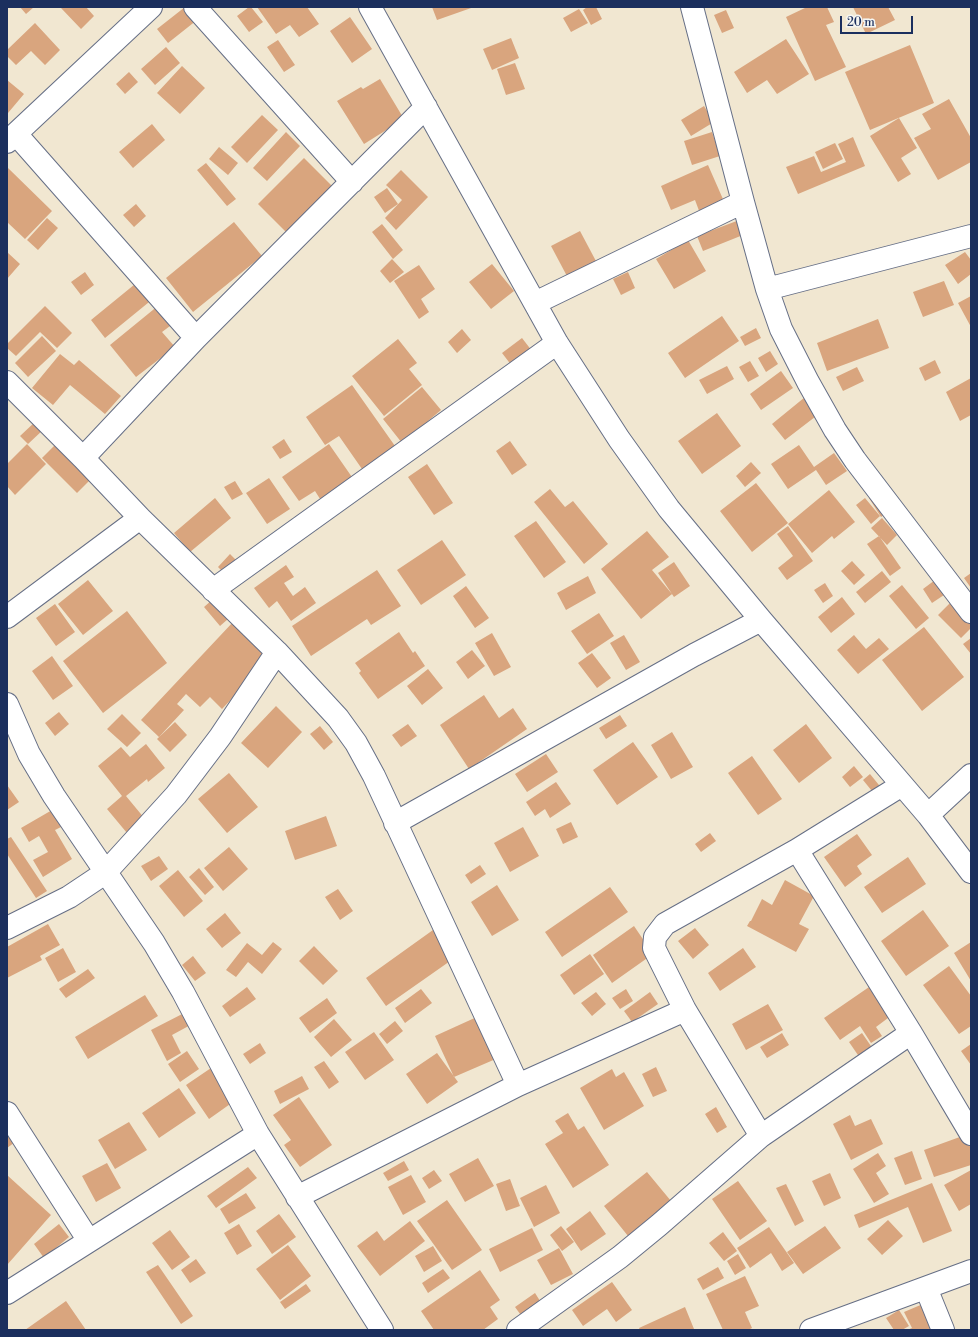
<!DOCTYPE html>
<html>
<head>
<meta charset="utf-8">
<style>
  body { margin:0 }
  #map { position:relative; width:978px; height:1337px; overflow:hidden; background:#f1e7d1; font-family:"Libre Bodoni",serif }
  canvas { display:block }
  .frame { position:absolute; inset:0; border:8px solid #1b2f5e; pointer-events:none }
  .scale { position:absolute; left:840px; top:16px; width:73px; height:18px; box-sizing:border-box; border:2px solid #1b2f5e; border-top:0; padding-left:5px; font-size:12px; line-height:14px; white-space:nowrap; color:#1b2f5e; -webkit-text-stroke:3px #f6f6f2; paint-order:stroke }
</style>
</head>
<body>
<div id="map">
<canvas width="978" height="1337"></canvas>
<div class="frame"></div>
<div class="scale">20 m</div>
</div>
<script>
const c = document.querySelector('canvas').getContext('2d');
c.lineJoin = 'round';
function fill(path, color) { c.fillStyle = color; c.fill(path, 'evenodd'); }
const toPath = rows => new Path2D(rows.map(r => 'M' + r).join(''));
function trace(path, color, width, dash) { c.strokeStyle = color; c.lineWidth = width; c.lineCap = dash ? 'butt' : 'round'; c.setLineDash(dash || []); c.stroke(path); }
fill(toPath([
  [20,7,34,7,26,14],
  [63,7,86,7,94,16,81,29,61,8],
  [185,7,197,20,168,43,157,29],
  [249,7,251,7,263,22,249,32,237,16],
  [257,7,307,7,319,24,299,37,290,25,276,34],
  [432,7,474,7,437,20],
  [587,7,596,7,602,19,591,25,583,10],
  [807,7,827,7,834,22,826,25,846,67,815,81,786,17],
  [853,7,888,7,895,20,866,34],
  [579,9,588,23,571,32,563,18],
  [726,10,734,28,722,33,714,15],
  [350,17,372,49,352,63,330,31],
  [35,23,60,50,45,65,31,51,16,65,7,56,7,50],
  [511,38,519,58,492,70,483,49],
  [786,39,809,74,777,94,767,80,747,93,734,72],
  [278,40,295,65,284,72,267,47],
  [910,45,934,103,870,130,845,72],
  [166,47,180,63,155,85,141,69],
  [515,63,525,89,506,95,497,69],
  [182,66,205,88,180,114,157,93],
  [129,72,138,82,125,94,116,84],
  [380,79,404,119,364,144,337,101,361,87,363,89],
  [7,80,24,94,8,113,7,111],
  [949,99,971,138,971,162,938,180,914,138,931,129,922,114],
  [704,106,714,122,691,136,681,120],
  [262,115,278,130,247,163,231,147],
  [899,118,917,148,901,158,911,174,898,182,870,136],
  [152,124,165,140,133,168,119,152],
  [286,132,300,146,267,181,253,168],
  [712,132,720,156,692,165,684,141],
  [853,137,865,166,798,194,786,167,814,156,821,172,846,162,838,144],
  [835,143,843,159,823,169,815,152],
  [219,147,238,163,228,175,209,159],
  [304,158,334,188,288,234,258,204],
  [206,163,236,199,227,206,197,170],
  [708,165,726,206,701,216,695,200,671,210,661,186],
  [8,168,52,211,25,239,7,222,7,169],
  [401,170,428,197,396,230,385,218,402,200,386,185],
  [387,188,398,204,385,213,374,197],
  [136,204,146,216,134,227,123,215],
  [47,218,58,228,38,250,27,240],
  [742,219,748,233,703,251,697,236],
  [234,222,262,256,193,312,166,278],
  [382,224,403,250,393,259,372,232],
  [580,231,597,263,568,278,551,246],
  [688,240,706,271,674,289,656,259],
  [7,252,20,264,7,279],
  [965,252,971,260,971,274,958,284,945,265],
  [392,259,404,272,390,283,380,271],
  [492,264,514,291,491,309,469,282],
  [419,265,435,289,421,299,429,312,419,319,394,281],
  [85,272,94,285,81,295,71,282],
  [628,272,635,288,621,295,613,279],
  [140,280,154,298,105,338,91,320],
  [944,281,954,305,923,317,913,292],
  [971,296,971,327,958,303],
  [159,305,174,323,162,332,175,347,136,377,110,345],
  [45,306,72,333,57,348,40,332,16,356,7,348,7,344],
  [722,316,739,341,685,378,668,353],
  [878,319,889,348,827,371,817,343],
  [756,328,761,338,745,346,740,337],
  [462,329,471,340,457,353,448,342],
  [42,336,56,351,28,377,15,363],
  [522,338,532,351,512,366,502,353],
  [398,339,417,363,409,369,422,385,384,416,352,376],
  [770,351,778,364,766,372,758,358],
  [60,354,74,365,79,360,121,396,105,414,70,385,53,405,32,388],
  [935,360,941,373,925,381,919,368],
  [750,361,759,376,748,382,739,367],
  [727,366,734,379,707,394,699,380],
  [857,367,864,381,843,391,836,377],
  [781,371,793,388,761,410,750,394],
  [971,378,971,415,960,421,946,392],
  [352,385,395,446,362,469,339,436,325,445,306,417],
  [422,387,441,410,402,443,383,419],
  [810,393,824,410,785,440,772,424],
  [717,413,741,446,702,474,678,441],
  [36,421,44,429,28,444,20,436],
  [284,439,292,452,280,459,272,447],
  [59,441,94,476,77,493,42,458],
  [510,441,527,465,512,475,496,451],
  [27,444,46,464,15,495,7,486,7,464],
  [329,444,354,480,322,502,315,491,299,501,282,477],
  [799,445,814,467,834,453,847,471,826,485,816,470,788,489,771,464],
  [751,462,761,473,745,487,736,476],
  [427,464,453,503,434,515,408,477],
  [269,478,290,509,267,524,246,493],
  [235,481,243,494,232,500,224,487],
  [756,483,788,523,752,552,720,511],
  [550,489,565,507,573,501,608,544,584,564,534,502],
  [829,490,855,522,834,539,832,536,812,553,788,524],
  [876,493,888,512,881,517,869,498],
  [215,498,231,518,190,552,174,533],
  [865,498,880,516,871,524,856,505],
  [882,518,897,535,887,545,871,528],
  [536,521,566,562,544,578,514,536],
  [788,526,813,561,787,580,778,568,793,556,777,534],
  [647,531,669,557,652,570,672,594,641,619,601,569],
  [879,536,901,568,890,576,867,544],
  [442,540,466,575,421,605,397,570],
  [230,554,241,565,228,577,218,567],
  [852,561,865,575,854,585,841,571],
  [674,562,690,586,674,597,658,573],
  [286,565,294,577,284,583,293,596,305,587,316,603,291,621,277,601,269,608,254,588],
  [377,570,401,606,371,625,367,619,311,656,292,626],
  [882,571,891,582,865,603,856,592],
  [971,573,971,588,964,578],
  [588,576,596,593,566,610,557,593],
  [88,580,113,611,83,635,58,604],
  [935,580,944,595,932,603,923,589],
  [825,583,833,596,823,603,814,590],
  [902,585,929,618,916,629,889,596],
  [466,586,489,618,475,628,453,596],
  [842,597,855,614,831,633,818,617],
  [212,600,228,619,220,626,204,607],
  [950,603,971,625,971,628,961,638,938,615],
  [55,604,75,632,56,646,36,618],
  [127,611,167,663,103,713,63,661],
  [599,613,614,636,587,654,571,631],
  [234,621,272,656,222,709,210,697,200,707,186,694,177,704,184,710,159,737,141,720],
  [924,627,964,677,922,711,882,660],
  [399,632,413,653,415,651,425,666,378,699,359,673,361,671,355,663],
  [492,633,511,667,494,676,475,643],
  [624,635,640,662,626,670,610,643],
  [854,635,866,649,879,638,889,649,858,674,837,650],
  [971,638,971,654,963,644],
  [472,650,485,666,468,679,456,662],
  [592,653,611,678,597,688,578,663],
  [52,656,73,686,53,700,32,671],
  [428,669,443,688,422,705,407,686],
  [484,695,499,718,513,708,527,729,469,769,440,725],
  [276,706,302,732,268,768,241,743],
  [59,712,69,724,55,736,45,723],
  [122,714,141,733,127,747,107,729],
  [620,715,627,726,606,739,599,728],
  [175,722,187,735,170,752,157,739],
  [408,724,417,736,401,747,392,735],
  [806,724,832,758,799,783,773,750],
  [320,726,333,742,324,750,310,734],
  [672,732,693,767,671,779,651,745],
  [633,742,658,777,617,805,593,770],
  [146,744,165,768,148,782,147,779,126,796,145,819,127,833,107,809,122,796,98,766,121,747,130,757],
  [546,754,558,772,527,792,515,774],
  [752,756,782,799,758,815,728,773],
  [854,766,863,777,850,787,842,777],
  [229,773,258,807,227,833,198,799],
  [870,774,883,790,876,796,863,780],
  [556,782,571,804,550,818,545,809,535,816,526,802],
  [7,785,19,802,7,810],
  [59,806,69,823,55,830,72,859,43,877,33,860,48,852,39,836,29,842,21,828],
  [326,816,337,846,295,860,285,831],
  [571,822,578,837,563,844,556,829],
  [523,827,539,856,510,872,494,843],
  [710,833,716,841,701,852,695,844],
  [857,834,872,855,857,866,862,874,845,887,824,857],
  [11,837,47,891,36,898,7,854,7,839],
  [229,847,248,869,223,891,204,868],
  [159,856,168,869,151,881,141,866],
  [908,857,926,884,882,913,864,887],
  [480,865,486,874,471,884,465,875],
  [199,868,214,887,205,895,189,877],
  [178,870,203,901,184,917,159,886],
  [785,880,814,896,799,924,809,929,796,952,747,926,750,921,751,921,762,899,772,905],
  [497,885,519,920,492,936,471,902],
  [610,887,628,912,562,957,545,932],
  [338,889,353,911,340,920,325,897],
  [923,910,949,946,906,976,881,941],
  [225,913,241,933,222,948,206,929],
  [48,924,60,945,40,956,42,960,7,978,7,947],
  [634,926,653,954,612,983,593,955],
  [695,928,709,945,693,959,678,941],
  [433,930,453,959,386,1006,366,978],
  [273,942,282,949,262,974,248,962,236,977,226,970,247,943,262,955],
  [971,942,971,981,954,953],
  [314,946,338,971,323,985,299,961],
  [63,948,76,972,58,982,45,958],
  [743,948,756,967,720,991,708,973],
  [590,954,604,974,574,995,560,975],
  [193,956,206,973,195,981,182,965],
  [949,966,971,996,971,1026,959,1034,923,985],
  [88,969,95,978,66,998,59,989],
  [872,985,892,1015,876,1027,882,1036,871,1043,860,1026,840,1040,824,1018],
  [247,987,256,999,230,1017,222,1006],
  [421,989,432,1003,405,1023,395,1008],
  [626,989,633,1001,620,1009,612,998],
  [596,992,606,1004,592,1016,581,1003],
  [650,992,658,1004,632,1022,624,1011],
  [145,995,158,1016,88,1059,75,1037],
  [327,998,337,1013,310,1033,299,1018],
  [768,1004,783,1030,746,1050,732,1024],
  [190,1010,196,1022,172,1035,181,1053,167,1061,151,1030],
  [479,1016,498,1058,454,1077,435,1036],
  [334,1019,352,1040,331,1057,314,1037],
  [395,1021,403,1031,387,1044,379,1034],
  [374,1032,394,1060,365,1080,345,1052],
  [782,1033,789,1045,767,1058,760,1047],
  [862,1033,873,1049,860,1058,849,1042],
  [260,1043,266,1053,250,1064,243,1054],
  [971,1044,971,1065,961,1051],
  [187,1051,199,1069,180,1082,168,1064],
  [437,1053,458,1082,427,1104,406,1074],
  [324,1061,339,1082,329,1089,314,1067],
  [656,1067,667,1091,653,1097,642,1074],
  [211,1068,233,1102,209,1119,186,1085],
  [612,1069,616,1077,624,1072,644,1106,604,1130,580,1088],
  [302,1076,309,1089,280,1104,274,1091],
  [179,1088,196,1113,159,1138,142,1113],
  [299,1097,332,1145,300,1167,284,1145,291,1140,273,1115],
  [716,1107,727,1127,717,1133,705,1114],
  [568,1113,578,1130,584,1126,609,1165,573,1188,545,1144,563,1133,555,1121],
  [850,1115,855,1126,871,1119,883,1144,851,1160,833,1124],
  [129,1122,147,1150,115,1169,98,1140],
  [7,1127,22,1137,7,1148],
  [968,1134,971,1144,971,1165,934,1177,924,1150],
  [912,1151,922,1179,905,1185,894,1158],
  [878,1153,886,1166,876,1173,889,1194,874,1203,853,1169],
  [478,1158,494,1186,465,1202,449,1174],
  [404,1161,409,1170,388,1181,383,1173],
  [107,1163,121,1188,96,1202,82,1176],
  [248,1167,257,1178,216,1208,207,1196],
  [434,1170,442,1181,429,1189,422,1178],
  [971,1170,971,1204,959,1211,944,1185],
  [647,1172,671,1201,628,1236,604,1206],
  [830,1173,841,1198,824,1206,812,1181],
  [7,1175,51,1215,7,1265],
  [411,1175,426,1202,403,1215,388,1187],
  [510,1179,520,1206,506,1211,496,1184],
  [738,1181,767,1221,740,1240,712,1199],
  [932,1183,952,1231,923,1243,908,1207,859,1228,854,1215],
  [786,1184,804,1221,795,1226,776,1188],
  [546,1185,560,1213,534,1227,520,1198],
  [246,1193,256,1208,229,1224,220,1209],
  [447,1200,482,1250,452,1270,417,1221],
  [590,1211,606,1234,581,1251,566,1229],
  [279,1214,296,1237,272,1254,256,1231],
  [888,1220,903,1236,882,1255,867,1239],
  [410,1221,425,1241,380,1276,357,1246,377,1231,384,1241],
  [59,1224,69,1237,44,1258,34,1244],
  [239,1224,252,1246,237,1255,224,1233],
  [561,1226,574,1242,562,1251,550,1235],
  [825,1226,841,1248,803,1274,787,1252],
  [769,1227,794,1263,782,1271,771,1253,750,1268,737,1248],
  [532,1228,543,1250,500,1272,489,1249],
  [170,1230,190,1257,172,1270,152,1243],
  [723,1232,737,1251,724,1261,709,1243],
  [288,1245,311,1276,280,1300,256,1269],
  [433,1246,442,1261,424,1272,415,1256],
  [559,1248,573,1274,551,1285,537,1260],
  [738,1254,746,1268,735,1275,727,1261],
  [196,1259,206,1273,190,1283,181,1270],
  [158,1265,193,1316,181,1324,146,1272],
  [718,1267,724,1278,703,1290,697,1279],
  [443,1269,450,1278,428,1293,422,1283],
  [480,1270,500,1300,490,1307,498,1319,483,1330,434,1330,421,1311],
  [745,1276,759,1306,745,1312,752,1328,748,1330,723,1330,706,1294],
  [612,1282,632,1310,616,1322,607,1309,583,1326,572,1310],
  [306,1284,311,1291,285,1309,280,1302],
  [535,1293,542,1304,523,1318,515,1307],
  [66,1301,86,1330,25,1330],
  [930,1301,943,1330,907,1330,912,1328,904,1312],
  [685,1307,694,1329,692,1330,640,1330,639,1328],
  [899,1310,909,1326,902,1330,894,1330,886,1318]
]), '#d9a57e');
const street = toPath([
  [195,7,352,182],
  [370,7,557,343,619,439,669,509,761,620,928,815,971,872],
  [692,7,743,202,767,289,781,329,808,382,835,430,855,460,971,612],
  [16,134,196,338],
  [7,142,151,7],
  [767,289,971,236],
  [535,303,743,202],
  [7,382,83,458,140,518,277,652,338,718,356,743,374,776,518,1085],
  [83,458,196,338,426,107],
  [213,590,557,343],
  [7,617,140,518],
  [7,704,29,754,54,796,154,943,183,992,258,1134,382,1330],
  [928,815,971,775],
  [395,823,694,655,761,620],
  [797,850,911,1033,971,1134],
  [7,928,69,897,105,873,176,795,195,770,220,737,277,652],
  [7,1113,89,1241],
  [761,1136,685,1010,654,948,655,937,665,924,797,850,902,785],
  [297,1197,518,1085,685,1010],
  [926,1288,943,1330],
  [7,1293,258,1134],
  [518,1330,620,1257,659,1225,761,1136,911,1033],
  [811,1330,971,1271]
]);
trace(street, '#666f86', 24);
trace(street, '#fff', 22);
</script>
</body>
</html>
